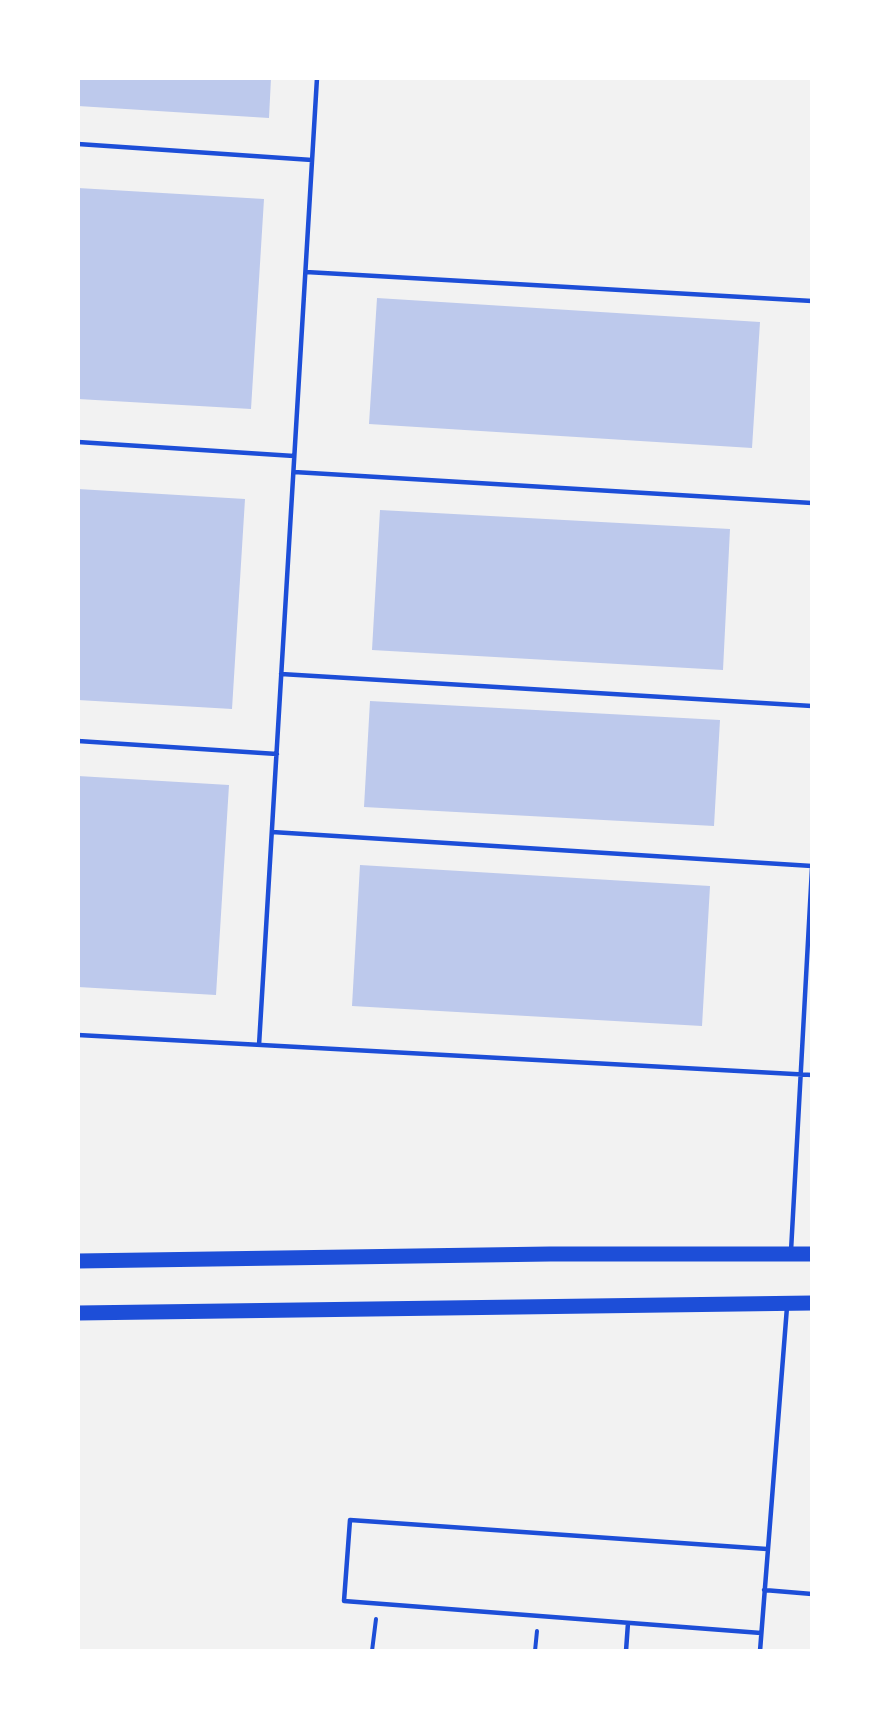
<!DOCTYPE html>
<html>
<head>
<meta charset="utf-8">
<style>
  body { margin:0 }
  #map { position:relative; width:890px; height:1729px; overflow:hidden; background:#f2f2f2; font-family:Poppins,sans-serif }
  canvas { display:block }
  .frame { position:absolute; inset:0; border:80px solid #fff; pointer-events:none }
</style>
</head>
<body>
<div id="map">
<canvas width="890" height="1729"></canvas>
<div class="frame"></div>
</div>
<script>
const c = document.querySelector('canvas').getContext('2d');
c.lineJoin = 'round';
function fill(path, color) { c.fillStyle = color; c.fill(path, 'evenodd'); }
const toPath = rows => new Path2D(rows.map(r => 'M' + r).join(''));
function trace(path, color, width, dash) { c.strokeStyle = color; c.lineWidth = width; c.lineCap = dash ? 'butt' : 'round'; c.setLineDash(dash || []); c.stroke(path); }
fill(toPath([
  [78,78,271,78,269,118,78,106],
  [78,188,264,199,251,409,78,399],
  [377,298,760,322,752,448,369,424],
  [78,489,245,499,232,709,78,700],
  [380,510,730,529,723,670,372,650],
  [370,701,720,720,714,826,364,807],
  [78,776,229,785,216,995,78,987],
  [360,865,710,886,702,1026,352,1006]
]), '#bdc9ec');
trace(toPath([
  [372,1651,376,1619],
  [535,1651,537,1631]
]), '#1d4ed8', 4);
trace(toPath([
  [78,144,312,160],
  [306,272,812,301],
  [78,442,294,456],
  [294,472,812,503],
  [281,674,812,706],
  [78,741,277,754],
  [272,832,812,866],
  [78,1035,812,1075],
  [259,1045,317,78],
  [791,1251,812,868],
  [764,1590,812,1594],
  [761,1633,344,1601,350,1520,767,1549],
  [626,1651,628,1623],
  [760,1651,787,1307]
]), '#1d4ed8', 4.5);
trace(toPath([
  [78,1261,550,1254,812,1254],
  [78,1313,812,1303]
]), '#1d4ed8', 15);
</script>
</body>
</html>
